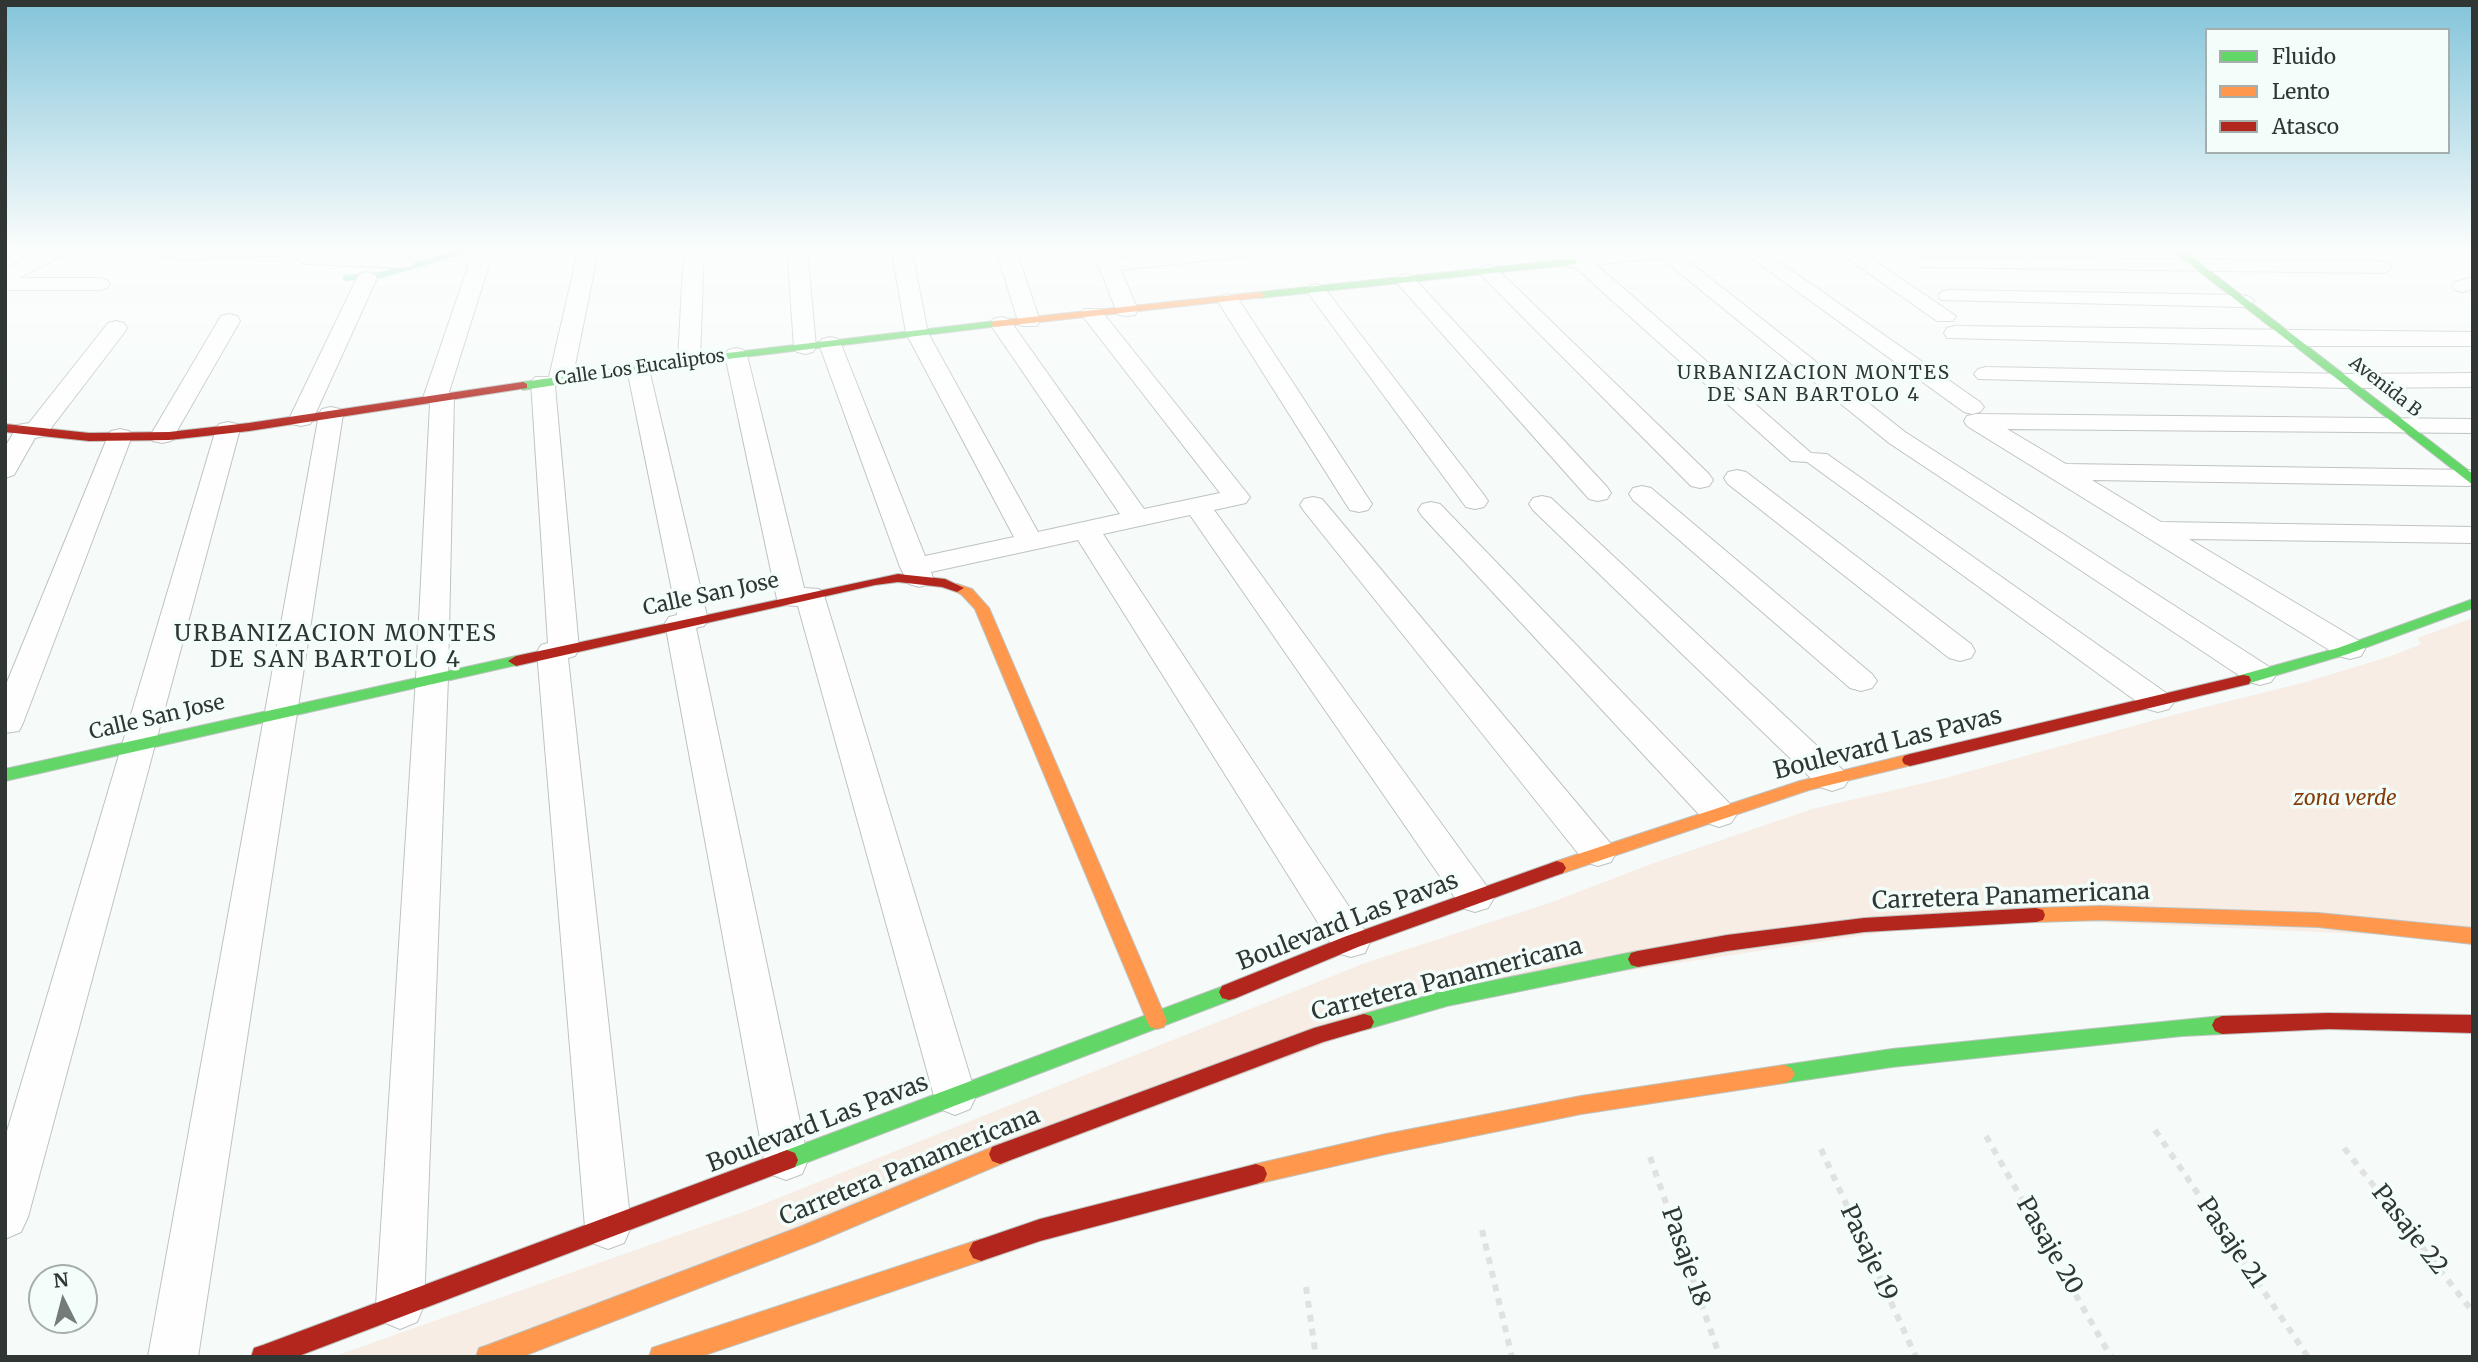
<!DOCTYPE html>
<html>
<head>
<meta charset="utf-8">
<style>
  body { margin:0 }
  #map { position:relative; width:2478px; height:1362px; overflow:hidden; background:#f6fbf9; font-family:Merriweather,serif }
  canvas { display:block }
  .frame { position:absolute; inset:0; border:7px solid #2f3633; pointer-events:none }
  .legend { position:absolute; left:2205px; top:28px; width:245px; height:126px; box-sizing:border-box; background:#f3fefa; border:2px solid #a5aeaa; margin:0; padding:9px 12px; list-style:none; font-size:21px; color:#2f3633 }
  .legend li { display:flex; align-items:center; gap:14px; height:35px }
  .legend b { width:35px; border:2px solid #a5aeaa }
  .north { position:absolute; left:28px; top:1264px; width:70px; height:70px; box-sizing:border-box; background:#f3fefa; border:2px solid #a5aeaa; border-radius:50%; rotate:354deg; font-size:19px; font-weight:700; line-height:28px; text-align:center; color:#2f3633 }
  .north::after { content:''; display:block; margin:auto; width:24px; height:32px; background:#757b78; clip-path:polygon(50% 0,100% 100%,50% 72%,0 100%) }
</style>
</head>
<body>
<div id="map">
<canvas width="2478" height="1362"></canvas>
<div class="frame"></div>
<ul class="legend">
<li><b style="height:9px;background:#63d668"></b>Fluido</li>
<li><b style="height:9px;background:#ff974d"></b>Lento</li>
<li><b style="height:9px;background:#b3261e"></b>Atasco</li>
</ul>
<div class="north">N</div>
</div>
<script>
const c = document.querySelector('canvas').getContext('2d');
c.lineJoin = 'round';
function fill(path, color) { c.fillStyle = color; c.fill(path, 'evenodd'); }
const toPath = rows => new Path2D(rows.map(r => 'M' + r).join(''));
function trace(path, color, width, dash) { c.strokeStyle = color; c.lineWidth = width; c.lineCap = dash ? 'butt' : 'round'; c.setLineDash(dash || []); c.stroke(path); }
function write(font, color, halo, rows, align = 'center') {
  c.font = font + ' Merriweather,serif'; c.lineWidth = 7; c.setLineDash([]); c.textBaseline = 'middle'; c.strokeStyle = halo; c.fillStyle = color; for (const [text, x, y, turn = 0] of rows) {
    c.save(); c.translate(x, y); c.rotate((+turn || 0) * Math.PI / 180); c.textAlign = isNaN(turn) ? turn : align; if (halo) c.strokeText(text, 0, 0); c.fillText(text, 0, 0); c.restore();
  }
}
fill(toPath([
  [2473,618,2473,939,1984,917,1447,998,488,1357,332,1357,743,1212,1365,963,1552,902,1651,864,1812,809,1945,778,2173,715,2302,683,2391,656,2421,644,2417,638]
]), '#f8ede5');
trace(toPath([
  [346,278,381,275,457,253,494,247]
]), '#8cddc6', 6);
const street = toPath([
  [49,247,73,247,70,251,19,278,100,278,107,280,110,284,107,288,100,290,5,290,5,269,49,247],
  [132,247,302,247,304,249,301,253,294,255,181,259,142,253,132,247],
  [579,247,599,247,572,380,568,385,555,386,579,649,575,656,568,658,631,1227,624,1243,608,1249,592,1243,585,1227,537,652,541,645,548,643,531,382,535,377,549,377,579,247],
  [684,247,704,247,700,361,697,366,689,368,681,366,678,361,684,247],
  [787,247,807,247,816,347,813,352,805,354,797,352,794,347,787,247],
  [891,247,911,247,928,333,1038,532,1120,514,990,324,993,319,1001,317,1009,319,1144,509,1220,493,1081,314,1084,309,1100,309,1250,497,1246,503,1214,510,1488,888,1494,898,1488,908,1475,912,1462,908,1190,515,1103,534,1365,931,1370,942,1365,953,1351,957,1337,953,1078,540,931,572,933,578,929,584,919,587,909,584,900,567,819,344,822,339,830,337,838,339,841,344,925,556,1014,537,906,333,891,247],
  [995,247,1015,247,1040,321,1037,326,1021,326,1018,321,995,247],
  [1091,247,1111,247,1116,258,1225,247,1285,247,1275,253,1121,270,1138,310,1135,315,1127,316,1119,315,1116,310,1091,247],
  [1650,247,1704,247,1701,251,1681,255,1905,432,2271,668,2276,675,2271,682,2260,685,2249,682,1889,443,1660,257,1597,265,1811,453,1827,454,2169,695,2174,702,2169,709,2158,712,2147,709,1807,462,1791,461,1576,268,1565,266,1562,262,1565,258,1572,256,1650,247],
  [1736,247,1758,247,1980,402,1984,407,1980,412,1972,414,1964,412,1736,247],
  [1831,247,1854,247,1956,316,1953,321,1937,321,1831,247],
  [2459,247,2473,247,2473,254,2462,251,2459,247],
  [482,249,489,251,492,255,449,392,454,397,448,678,424,1305,417,1322,400,1329,383,1322,376,1305,416,678,430,404,423,398,472,255,475,251,482,249],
  [331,251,405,256,412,258,415,262,412,266,405,268,308,264,301,262,298,258,301,254,308,252,331,251],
  [1928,257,2381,261,2388,263,2391,267,2388,271,2381,273,1921,267,1918,263,1921,259,1928,257],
  [1488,265,1495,267,1709,474,1713,480,1709,486,1700,488,1691,486,1481,275,1478,271,1481,267,1488,265],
  [367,272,374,274,377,278,313,419,310,424,301,426,292,424,289,419,357,278,360,274,367,272],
  [1405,274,1412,276,1607,487,1611,493,1607,499,1598,501,1589,499,1398,284,1395,280,1398,276,1405,274],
  [2473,277,2473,289,2462,292,2455,290,2452,286,2455,282,2473,277],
  [1316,284,1323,286,1484,495,1488,501,1484,507,1475,509,1466,507,1306,290,1309,286,1316,284],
  [1948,290,2243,295,2250,297,2254,301,2250,305,2243,307,1941,300,1938,296,1941,292,1948,290],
  [1228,294,1235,296,1239,300,1372,504,1368,510,1359,512,1350,510,1346,504,1217,300,1221,296,1228,294],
  [229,314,237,316,240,321,174,436,171,441,162,443,153,441,150,436,218,321,221,316,229,314],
  [116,321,124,323,127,328,124,333,45,436,35,438,14,475,5,478,5,447,18,425,29,423,108,323,116,321],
  [1955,326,2473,332,2473,346,2292,346,1947,338,1944,333,1947,328,1955,326],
  [736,348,744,350,747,355,804,588,819,589,824,595,976,1096,970,1109,955,1115,940,1109,934,1096,798,606,782,605,777,599,725,355,728,350,736,348],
  [638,362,646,364,649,369,708,620,704,626,696,628,808,1160,802,1174,786,1180,770,1174,764,1160,665,623,669,617,677,615,627,369,630,364,638,362],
  [1986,367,2346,374,2473,373,2473,387,2346,388,1978,379,1974,374,1978,369,1986,367],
  [331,407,340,409,343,414,198,1357,148,1357,319,414,322,409,331,407],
  [1976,414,2473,419,2473,433,2007,429,2066,464,2469,470,2473,471,2473,485,2469,486,2092,480,2161,522,2473,527,2473,543,2189,539,2361,642,2365,649,2361,656,2350,659,2339,656,1967,426,1964,421,1967,416,1976,414],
  [228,422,237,424,240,429,28,1217,21,1232,5,1239,5,1138,216,429,219,424,228,422],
  [120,429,129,431,132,436,23,723,19,731,5,733,5,687,108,436,111,431,120,429],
  [1737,470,1746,472,1971,644,1975,651,1971,658,1960,661,1949,658,1728,484,1724,478,1728,472,1737,470],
  [1642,486,1651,488,1872,674,1877,681,1872,688,1861,691,1850,688,1633,500,1629,494,1633,488,1642,486],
  [1542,496,1551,498,1844,771,1849,779,1844,787,1832,791,1820,787,1533,510,1529,504,1533,498,1542,496],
  [1313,497,1322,499,1611,844,1616,853,1611,862,1598,866,1585,862,1304,511,1300,505,1304,499,1313,497],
  [1431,502,1440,504,1731,805,1737,814,1731,823,1719,827,1707,823,1422,516,1418,510,1422,504,1431,502]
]);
const fast = toPath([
  [2168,247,2179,247,2473,474,2473,485,2168,247],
  [1572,259,1576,260,1576,264,1260,298,1255,295,1260,292,1572,259],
  [995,321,1000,324,999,326,711,361,523,390,517,386,523,382,711,355,995,321],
  [2473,599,2473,608,2348,654,2243,685,2235,680,2237,676,2338,648,2473,599],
  [516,656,524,661,521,664,5,781,5,769,516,656],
  [1638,951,1645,953,1648,959,1645,965,1638,967,1447,1006,1364,1030,1357,1028,1354,1022,1357,1016,1447,990,1638,951],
  [1229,984,1236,986,1239,992,1236,998,787,1170,779,1167,776,1160,779,1153,1229,984],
  [2222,1016,2229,1019,2232,1025,2229,1031,2222,1034,2182,1036,1892,1067,1784,1083,1777,1080,1773,1074,1777,1068,1784,1065,1892,1049,2222,1016]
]);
const slow = toPath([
  [1260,292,1265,295,1264,297,995,327,990,324,995,321,1260,292],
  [957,584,972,589,989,608,1167,1021,1164,1027,1157,1029,1150,1027,1147,1021,975,609,962,595,950,588,957,584],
  [1910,754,1916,756,1918,760,1916,764,1809,790,1557,875,1551,873,1548,868,1551,863,1800,781,1910,754],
  [2101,906,2318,913,2473,928,2473,944,2318,927,2101,920,2036,922,2029,920,2027,915,2029,910,2036,908,2101,906],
  [1784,1065,1791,1068,1795,1074,1791,1080,1784,1083,1581,1114,1386,1154,1256,1184,1248,1181,1245,1174,1248,1167,1256,1164,1386,1134,1581,1096,1784,1065],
  [1000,1144,1008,1147,1011,1154,1008,1161,815,1243,521,1357,476,1357,479,1348,488,1345,802,1226,1000,1144],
  [981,1239,989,1242,993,1250,989,1258,981,1261,699,1357,649,1357,652,1348,661,1345,981,1239]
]);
const jam = toPath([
  [523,382,527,384,527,388,249,431,169,440,89,441,5,432,5,424,89,433,169,432,249,423,523,382],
  [898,574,945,579,964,588,957,592,942,587,898,582,875,585,516,666,508,661,516,656,898,574],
  [2243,675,2249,676,2251,680,2249,684,1910,766,1904,764,1902,760,1904,756,1910,754,2243,675],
  [1557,861,1563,863,1566,868,1563,873,1358,947,1236,998,1229,1000,1222,998,1219,992,1222,986,1344,937,1557,861],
  [2036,908,2043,910,2045,915,2043,920,2036,922,1864,932,1727,951,1638,967,1631,965,1628,959,1631,953,1638,951,1727,935,1864,918,2036,908],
  [2329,1013,2473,1015,2473,1033,2329,1029,2222,1034,2215,1031,2212,1025,2215,1019,2222,1016,2329,1013],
  [1364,1014,1371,1016,1374,1022,1371,1028,1323,1042,1000,1164,992,1161,989,1154,992,1147,1000,1144,1314,1028,1364,1014],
  [787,1150,795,1153,798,1160,795,1167,296,1357,251,1357,254,1348,263,1345,787,1150],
  [1256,1164,1264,1167,1267,1174,1264,1181,1256,1184,1040,1241,981,1261,973,1258,969,1250,973,1242,1040,1219,1256,1164]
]);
trace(street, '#bec3c1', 2);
trace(fast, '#bec3c1', 2);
trace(slow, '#bec3c1', 2);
trace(jam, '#bec3c1', 2);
trace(toPath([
  [2155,1130,2308,1357],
  [1986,1136,2111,1357],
  [2344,1148,2473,1312],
  [1821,1149,1916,1357],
  [1650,1157,1720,1357],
  [1482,1230,1512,1357],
  [1306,1287,1316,1357]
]), '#e0e2e1', 6, [7, 7]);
fill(street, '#fefefe');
fill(fast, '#63d668');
fill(slow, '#ff974d');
fill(jam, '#b3261e');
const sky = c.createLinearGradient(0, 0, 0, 437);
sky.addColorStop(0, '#83c4da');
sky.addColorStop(0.57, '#fbfdfc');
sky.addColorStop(1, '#fbfdfc00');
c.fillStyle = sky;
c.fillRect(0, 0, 2478, 437);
write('18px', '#2f3633', '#f3fefa', [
  ["Calle Los Eucaliptos",640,368,-8],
  ["Avenida B",2385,387,38]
]);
c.letterSpacing = '2px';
write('19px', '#2f3633', '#f3fefa', [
  ["URBANIZACION MONTES",1814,374],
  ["DE SAN BARTOLO 4",1814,396]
]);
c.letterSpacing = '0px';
write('21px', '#2f3633', '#f3fefa', [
  ["Calle San Jose",711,595,-12],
  ["Calle San Jose",157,718,-13]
]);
write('italic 21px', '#853b0a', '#f3fefa', [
  ["zona verde",2345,799]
]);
c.letterSpacing = '2px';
write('23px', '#2f3633', '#f3fefa', [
  ["URBANIZACION MONTES",336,634],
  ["DE SAN BARTOLO 4",336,660]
]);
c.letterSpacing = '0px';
write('24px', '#2f3633', '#f3fefa', [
  ["Boulevard Las Pavas",1888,744,-14],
  ["Carretera Panamericana",2011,897,-2],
  ["Boulevard Las Pavas",1348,922,-21],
  ["Carretera Panamericana",1447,980,-14],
  ["Boulevard Las Pavas",818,1124,-21],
  ["Carretera Panamericana",910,1167,-22],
  ["Pasaje 22",2409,1230,52],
  ["Pasaje 21",2231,1243,56],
  ["Pasaje 20",2049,1246,60],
  ["Pasaje 19",1868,1253,65],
  ["Pasaje 18",1685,1257,71]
]);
</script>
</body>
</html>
